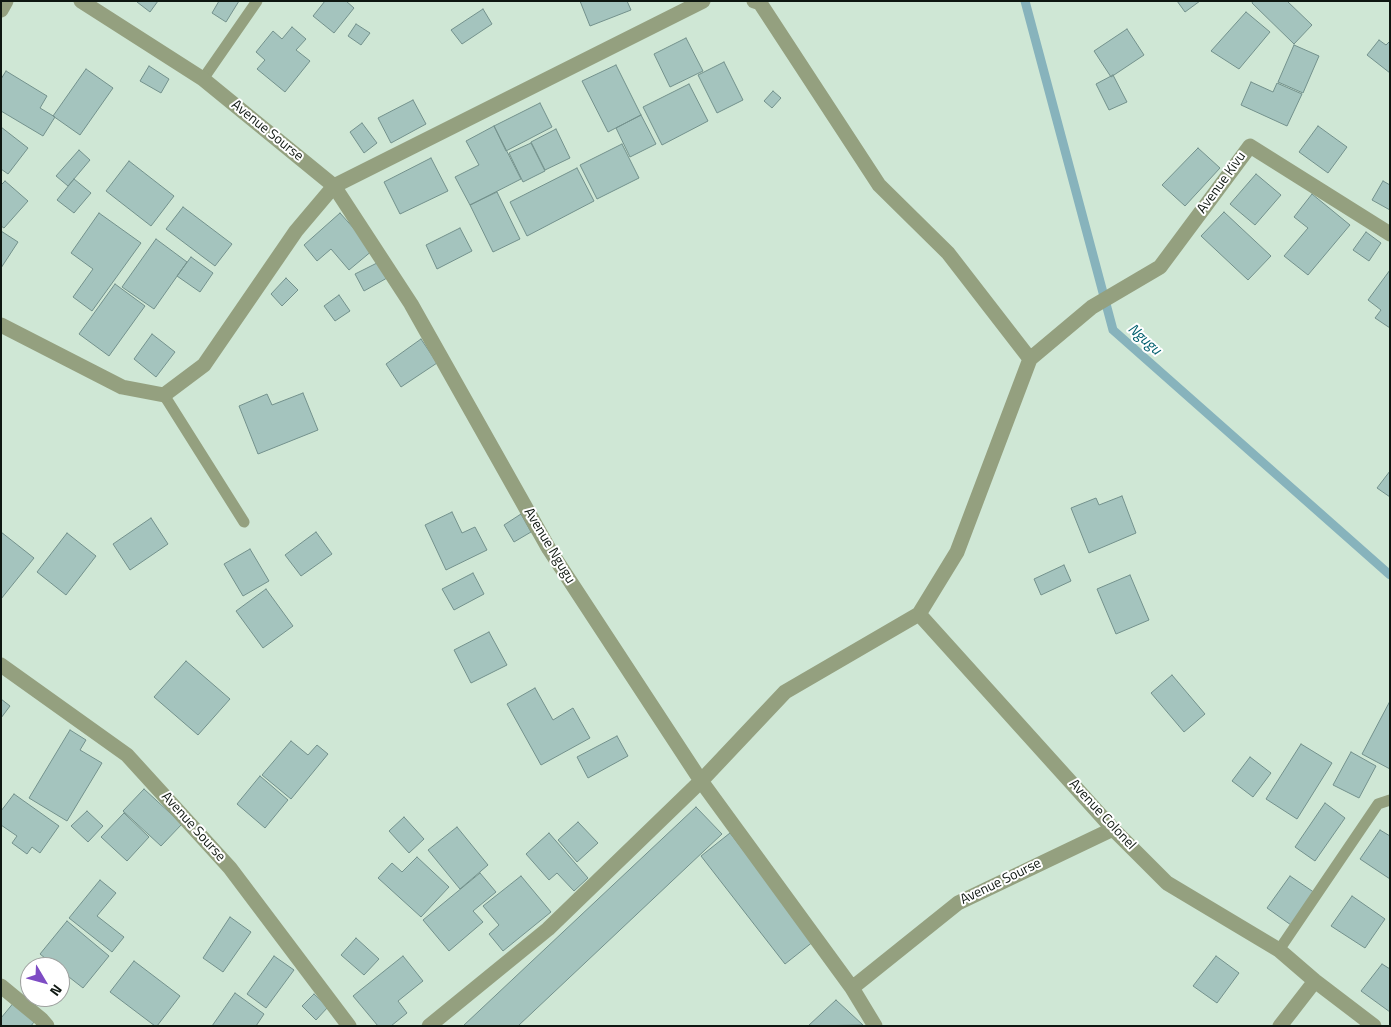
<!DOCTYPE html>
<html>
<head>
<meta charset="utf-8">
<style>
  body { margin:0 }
  #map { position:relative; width:1391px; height:1027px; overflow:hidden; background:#cfe7d5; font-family:"Titillium Web",sans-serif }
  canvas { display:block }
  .frame { position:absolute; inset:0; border:2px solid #0e1711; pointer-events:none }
  .north { position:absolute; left:20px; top:957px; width:50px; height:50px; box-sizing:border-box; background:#fff; border:1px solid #9fa2a0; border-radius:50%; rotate:127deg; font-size:14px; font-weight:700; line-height:20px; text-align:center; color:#0e1711 }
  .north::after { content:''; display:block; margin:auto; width:18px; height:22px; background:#7e4cc4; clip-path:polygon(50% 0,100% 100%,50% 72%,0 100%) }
</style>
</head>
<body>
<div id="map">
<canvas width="1391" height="1027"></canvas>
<div class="frame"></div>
<div class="north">N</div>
</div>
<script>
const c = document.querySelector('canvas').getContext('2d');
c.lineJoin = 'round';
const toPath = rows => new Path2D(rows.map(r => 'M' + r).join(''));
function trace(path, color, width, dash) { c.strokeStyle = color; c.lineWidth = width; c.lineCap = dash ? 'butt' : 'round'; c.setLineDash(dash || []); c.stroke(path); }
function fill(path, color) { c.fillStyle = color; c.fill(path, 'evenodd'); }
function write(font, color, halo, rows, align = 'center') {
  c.font = font + ' "Titillium Web",sans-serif'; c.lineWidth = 4; c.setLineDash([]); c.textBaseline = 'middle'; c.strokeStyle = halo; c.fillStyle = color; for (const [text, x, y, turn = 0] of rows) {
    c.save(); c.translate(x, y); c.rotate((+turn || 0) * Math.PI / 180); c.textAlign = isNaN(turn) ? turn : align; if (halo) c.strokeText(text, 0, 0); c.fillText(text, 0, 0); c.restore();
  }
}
trace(toPath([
  [1025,1,1113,330,1390,575]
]), '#87b3bc', 9);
const building = toPath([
  [137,1,158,1,150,12,137,2,137,1],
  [219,1,239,1,226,22,212,13,219,1],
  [325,1,346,1,354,8,334,33,313,16,325,1],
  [580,1,627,1,631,10,590,26,580,1],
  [1177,1,1200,1,1185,12,1177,1],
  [1253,1,1287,1,1312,25,1294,44,1252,3,1253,1],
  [483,9,492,24,462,44,451,30,483,9],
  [1246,12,1270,32,1239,69,1211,51,1246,12],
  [356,24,370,33,361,45,348,36,356,24],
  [292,27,306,39,296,50,310,61,285,92,257,69,265,60,256,52,273,31,282,39,292,27],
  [1127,29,1144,55,1111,77,1094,51,1127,29],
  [686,38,703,71,670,87,654,54,686,38],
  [1379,40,1386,45,1390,41,1390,73,1367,55,1379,40],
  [1294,45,1319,56,1303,93,1278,82,1294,45],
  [724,62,743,100,717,113,698,75,724,62],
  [616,65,641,115,608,132,582,81,616,65],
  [149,66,169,79,161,93,140,81,149,66],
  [86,69,113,88,80,135,53,116,86,69],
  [6,71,47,96,40,108,55,117,43,136,1,111,1,79,6,71],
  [1113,75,1127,102,1109,110,1096,84,1113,75],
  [1251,82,1273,92,1277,83,1302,94,1287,126,1241,105,1251,82],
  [689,84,708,121,662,145,643,107,689,84],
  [773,91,781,98,772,108,764,101,773,91],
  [413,100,426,124,391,143,378,118,413,100],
  [540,103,552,127,506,151,494,126,540,103],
  [641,115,656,144,630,157,616,128,641,115],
  [362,123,377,143,364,153,350,132,362,123],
  [494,126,521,179,470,205,455,177,479,165,466,141,494,126],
  [1318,126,1347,147,1328,173,1299,152,1318,126],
  [1,127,28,148,8,174,1,169,1,127],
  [556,129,570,158,545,170,531,142,556,129],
  [531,143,545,171,523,182,509,153,531,143],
  [622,144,639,178,597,199,580,165,622,144],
  [1198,148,1220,168,1185,206,1162,185,1198,148],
  [79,150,90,160,68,186,56,176,79,150],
  [431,158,448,191,400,214,384,182,431,158],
  [129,161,174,196,151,226,106,191,129,161],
  [577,168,594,201,527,236,510,202,577,168],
  [1256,174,1281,195,1255,225,1230,204,1256,174],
  [74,179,91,193,74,213,57,200,74,179],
  [5,181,28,201,4,228,1,226,1,185,5,181],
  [1383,181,1390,185,1390,210,1372,200,1383,181],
  [497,192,520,239,493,252,470,205,497,192],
  [1312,194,1350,225,1308,275,1284,256,1308,228,1294,217,1312,194],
  [183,207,232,244,215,266,166,229,183,207],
  [1224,212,1271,256,1248,280,1201,236,1224,212],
  [99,213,141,243,92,311,73,297,93,269,71,253,99,213],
  [340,213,373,250,349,270,331,249,317,261,304,245,340,213],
  [460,228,472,251,437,269,426,245,460,228],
  [1,231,18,242,1,268,1,231],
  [1366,232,1381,243,1369,261,1353,250,1366,232],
  [156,239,187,262,154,309,122,287,156,239],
  [191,257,213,273,200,292,177,276,191,257],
  [379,262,387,278,364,291,355,274,379,262],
  [1390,270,1390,328,1375,318,1381,310,1368,300,1390,270],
  [286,278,298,290,282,306,271,294,286,278],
  [115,284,145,306,109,356,79,334,115,284],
  [339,295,350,311,335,321,324,306,339,295],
  [152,334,175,352,156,377,134,359,152,334],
  [421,339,437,363,401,387,386,364,421,339],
  [303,393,318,430,258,454,239,406,267,394,272,405,303,393],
  [1390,471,1390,497,1377,488,1390,471],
  [1122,496,1136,533,1089,553,1071,508,1096,498,1099,505,1122,496],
  [452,512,462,533,475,527,487,550,446,570,425,525,452,512],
  [521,514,531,532,514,542,504,525,521,514],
  [151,518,168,544,130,570,113,544,151,518],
  [1,532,34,558,1,599,1,532],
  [316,532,332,554,301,576,285,555,316,532],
  [67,533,96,556,66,595,37,572,67,533],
  [250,549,269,581,243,596,224,564,250,549],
  [1064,565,1071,581,1041,595,1034,579,1064,565],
  [473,573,484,594,454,610,442,589,473,573],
  [1130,575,1149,620,1116,634,1097,589,1130,575],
  [266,589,293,626,263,648,236,611,266,589],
  [489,632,507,665,471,683,454,650,489,632],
  [186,661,230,699,198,735,154,697,186,661],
  [1172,675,1205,714,1184,732,1151,693,1172,675],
  [535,688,553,720,573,708,590,738,541,765,507,704,535,688],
  [1,699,10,706,1,718,1,699],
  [1390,701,1390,769,1362,754,1390,701],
  [70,730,86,740,80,750,102,763,67,821,29,798,70,730],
  [617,736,628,756,588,778,577,757,617,736],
  [291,741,308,755,317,745,328,754,291,799,262,775,291,741],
  [1301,744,1332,763,1297,819,1266,799,1301,744],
  [1351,752,1376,766,1359,798,1333,785,1351,752],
  [1250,757,1271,773,1253,797,1232,781,1250,757],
  [260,776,288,800,265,828,237,804,260,776],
  [144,789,182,824,161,846,123,811,144,789],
  [14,794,59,826,40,853,32,847,27,854,12,843,17,836,1,825,1,811,14,794],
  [1325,803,1345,818,1315,861,1295,847,1325,803],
  [696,807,722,834,518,1026,463,1026,696,807],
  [87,811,103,826,88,842,71,826,87,811],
  [124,813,149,837,127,861,101,837,124,813],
  [404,817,424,839,409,853,389,831,404,817],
  [578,822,598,843,577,862,558,840,578,822],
  [457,827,488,865,460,889,428,850,457,827],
  [1380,830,1390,836,1390,879,1360,859,1380,830],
  [549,833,588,878,574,891,557,873,549,880,526,854,549,833],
  [730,833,814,941,785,964,701,856,730,833],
  [417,857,449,887,421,917,378,878,392,863,402,872,417,857],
  [480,873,496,892,473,911,483,922,449,951,423,920,480,873],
  [521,876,551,912,503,951,489,934,499,925,483,906,521,876],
  [1290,876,1315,893,1291,925,1267,908,1290,876],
  [100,880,116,893,97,916,124,937,112,952,69,918,100,880],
  [1352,896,1385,919,1365,948,1331,926,1352,896],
  [230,917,251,932,223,972,203,958,230,917],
  [67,921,109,956,83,988,60,970,60,967,56,967,40,954,67,921],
  [356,938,379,959,364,975,341,955,356,938],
  [274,956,294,970,266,1008,247,994,274,956],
  [403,956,423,981,398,1001,407,1013,391,1026,378,1026,353,996,403,956],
  [1216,956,1239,973,1217,1003,1193,986,1216,956],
  [134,961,180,996,157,1026,155,1026,110,992,134,961],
  [1382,964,1390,969,1390,1012,1361,991,1382,964],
  [235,993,264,1014,256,1026,212,1026,235,993],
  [314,994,328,1007,316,1020,302,1006,314,994],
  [836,1000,863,1025,808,1026,836,1000],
  [15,1001,37,1018,31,1026,1,1026,1,1018,15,1001]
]);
fill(building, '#a4c4be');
trace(building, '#73918c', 1);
trace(toPath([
  [203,79,257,1],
  [164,395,244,522],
  [1279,950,1378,804,1390,800]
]), '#94a07f', 11);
trace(toPath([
  [81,1,203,79,334,186,411,304,549,549,701,781,852,988,875,1026],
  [754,1,760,3,879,185,948,253,1030,359],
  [1,10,6,1],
  [1,325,122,387,164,395,204,365,296,231,334,186,703,1],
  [919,614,1113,829,1167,883,1279,950,1315,981,1374,1026],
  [1,665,127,755,230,868,349,1026],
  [1,986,41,1019,47,1026],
  [852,988,958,903,1113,829],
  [429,1026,548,929,701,781,785,692,919,614,957,552,1030,359,1092,307,1160,267,1250,146,1390,234],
  [1280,1026,1315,981]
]), '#94a07f', 15);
write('14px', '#0e1711', '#fff', [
  ["Avenue Sourse",267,131,39],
  ["Avenue Kivu",1222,183,-54],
  ["Avenue Ngugu",549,546,59],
  ["Avenue Colonel",1102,815,47],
  ["Avenue Sourse",193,827,48],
  ["Avenue Sourse",1001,882,-26]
]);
write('italic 15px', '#005f6d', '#fff', [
  ["Ngugu",1144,340,42]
]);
</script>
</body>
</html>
